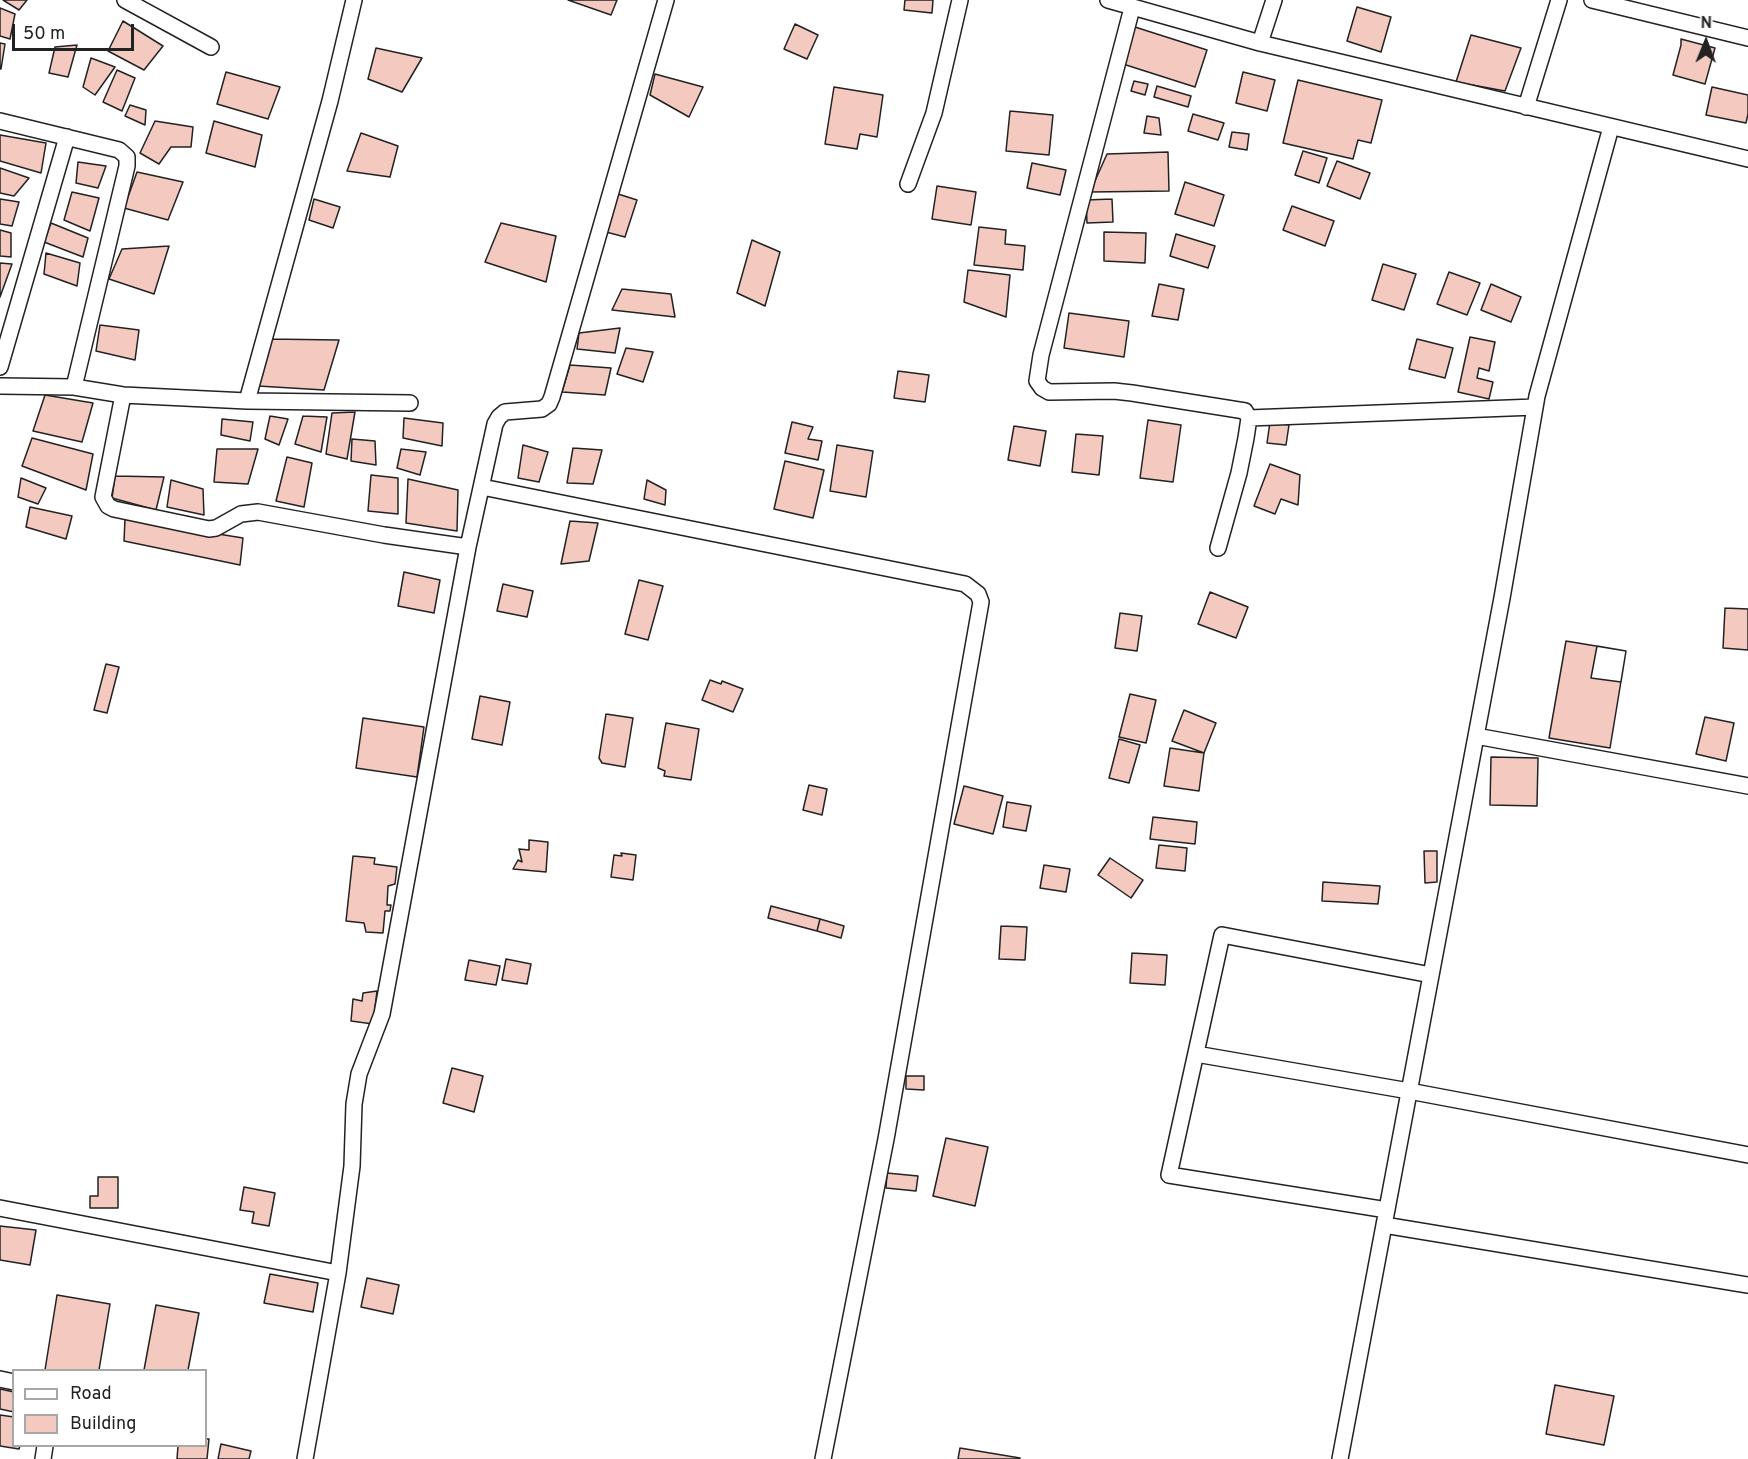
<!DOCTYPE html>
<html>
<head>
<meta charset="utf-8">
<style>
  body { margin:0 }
  #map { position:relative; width:1748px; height:1459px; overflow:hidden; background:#fff; font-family:Overpass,sans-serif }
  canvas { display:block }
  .legend { position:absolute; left:12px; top:1369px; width:195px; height:78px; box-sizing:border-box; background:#fff; border:2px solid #a7a7a7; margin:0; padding:8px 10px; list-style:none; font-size:18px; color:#222 }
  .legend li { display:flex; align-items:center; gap:12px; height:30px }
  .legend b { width:30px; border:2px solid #a7a7a7 }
  .north { position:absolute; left:1676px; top:12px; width:60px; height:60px; -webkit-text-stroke:4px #fff; paint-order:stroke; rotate:1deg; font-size:16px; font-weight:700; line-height:24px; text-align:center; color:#222 }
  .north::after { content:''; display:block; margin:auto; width:21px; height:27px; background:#222; clip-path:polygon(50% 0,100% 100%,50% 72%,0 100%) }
  .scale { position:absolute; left:12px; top:24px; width:122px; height:27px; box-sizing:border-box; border:3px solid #222; border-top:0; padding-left:8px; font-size:18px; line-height:21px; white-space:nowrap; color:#222; -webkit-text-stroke:4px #fff; paint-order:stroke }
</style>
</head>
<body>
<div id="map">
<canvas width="1748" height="1459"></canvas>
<ul class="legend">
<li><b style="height:8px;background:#fff"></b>Road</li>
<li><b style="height:16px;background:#f3c9c0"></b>Building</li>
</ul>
<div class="north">N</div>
<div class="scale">50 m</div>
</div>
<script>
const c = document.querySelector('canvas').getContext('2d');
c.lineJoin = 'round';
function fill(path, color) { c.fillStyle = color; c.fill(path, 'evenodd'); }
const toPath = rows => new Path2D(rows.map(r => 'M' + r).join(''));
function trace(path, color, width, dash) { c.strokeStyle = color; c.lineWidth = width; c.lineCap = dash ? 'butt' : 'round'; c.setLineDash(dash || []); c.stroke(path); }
const building = toPath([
  [3,0,27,0,19,10,3,0],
  [568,0,617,0,611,15,568,0],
  [905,0,933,0,932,13,904,10,905,0],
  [1357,7,1391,17,1381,52,1347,41,1357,7],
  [0,8,15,14,10,39,0,36,0,8],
  [123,21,163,46,144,70,108,51,123,21],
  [795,24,818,35,807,59,784,49,795,24],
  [1135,27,1207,50,1195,87,1123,64,1135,27],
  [1471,35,1521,48,1505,91,1456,82,1471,35],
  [1681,39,1715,48,1705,84,1673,75,1681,45,1681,39],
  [0,43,5,44,1,69,0,69,0,43],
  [77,45,68,77,49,73,55,47,77,45],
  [376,48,422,58,402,92,368,79,376,48],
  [91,58,115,67,95,95,83,87,91,58],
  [117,70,135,78,122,111,103,102,117,70],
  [226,72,280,87,268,119,217,104,226,72],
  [1243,72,1275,80,1267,111,1236,103,1243,72],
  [655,74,703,87,689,117,650,95,655,74],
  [1298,80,1382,100,1371,143,1358,140,1353,159,1283,143,1298,80],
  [1134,81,1148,84,1145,95,1131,91,1134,81],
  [1157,86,1191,96,1188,107,1154,97,1157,86],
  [834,87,883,95,877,137,860,134,857,149,825,144,834,87],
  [1712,87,1748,95,1748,114,1746,123,1706,115,1712,87],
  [130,105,146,110,145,125,125,116,130,105],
  [1010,111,1053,115,1049,155,1006,151,1010,111],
  [1193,114,1224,123,1218,140,1188,131,1193,114],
  [1147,116,1159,118,1161,135,1144,133,1147,116],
  [155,121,193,127,191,147,171,147,159,164,140,153,155,121],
  [214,121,262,135,255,167,206,153,214,121],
  [1232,132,1249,134,1247,150,1229,147,1232,132],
  [361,133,398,146,390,177,347,171,361,133],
  [0,135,46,143,41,173,0,161,0,135],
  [1303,151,1327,158,1319,183,1295,175,1303,151],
  [1168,152,1169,191,1090,192,1107,154,1168,152],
  [1337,161,1370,173,1360,199,1327,186,1337,161],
  [78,162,106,166,98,188,76,183,78,162],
  [1032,163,1066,170,1060,195,1027,188,1032,163],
  [0,168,29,178,14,196,0,193,0,168],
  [137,172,183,182,168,220,124,208,137,172],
  [1185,182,1224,195,1214,226,1175,214,1185,182],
  [937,186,976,192,971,225,932,219,937,186],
  [72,192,99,198,90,231,64,220,72,192],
  [615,193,637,200,625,237,606,232,615,193],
  [0,199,19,202,12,226,0,224,0,199],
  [314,199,340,207,333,228,309,220,314,199],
  [1112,199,1113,222,1087,223,1086,200,1112,199],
  [1292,206,1334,221,1325,246,1283,230,1292,206],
  [51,223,88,238,83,257,44,242,51,223],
  [501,223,556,236,546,282,485,262,501,223],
  [979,227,1006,230,1005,244,1025,246,1023,270,974,265,979,227],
  [0,230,11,233,11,257,0,256,0,230],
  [1104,232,1146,233,1145,263,1104,261,1104,232],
  [1176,234,1215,246,1208,268,1170,256,1176,234],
  [752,240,780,252,765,306,737,293,752,240],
  [169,246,154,294,109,279,122,249,169,246],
  [46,253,80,263,77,286,44,274,46,253],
  [0,263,12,264,0,297,0,263],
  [1383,264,1416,274,1404,310,1372,300,1383,264],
  [968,270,1010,275,1006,317,964,302,968,270],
  [1449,272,1480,283,1467,315,1437,304,1449,272],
  [1159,284,1184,289,1178,320,1152,316,1159,284],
  [1491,284,1521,297,1511,322,1481,310,1491,284],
  [622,289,671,294,675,317,612,310,622,289],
  [1069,313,1129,321,1124,357,1064,348,1069,313],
  [100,325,139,330,135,360,96,351,100,325],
  [620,328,615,353,577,349,579,333,620,328],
  [1470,337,1495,342,1489,371,1479,368,1477,378,1493,382,1489,399,1458,392,1470,337],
  [269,339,339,340,324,390,258,386,269,339],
  [1417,339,1453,348,1445,378,1409,369,1417,339],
  [626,348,653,352,643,382,617,374,626,348],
  [570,365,611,368,605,395,562,392,570,365],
  [898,371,929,375,925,402,894,398,898,371],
  [45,395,93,403,82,442,33,431,45,395],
  [355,412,347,459,326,454,332,413,355,412],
  [270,416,288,419,279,445,265,439,270,416],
  [303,416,327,417,321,452,295,444,303,416],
  [404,418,443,423,442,446,403,438,404,418],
  [222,419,253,422,250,441,221,435,222,419],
  [1148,420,1181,425,1173,482,1140,478,1148,420],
  [792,422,813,427,808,439,822,441,818,460,785,453,792,422],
  [1270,422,1289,425,1286,445,1267,443,1270,422],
  [1014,426,1046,431,1040,466,1008,460,1014,426],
  [1076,434,1103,436,1099,475,1072,472,1076,434],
  [32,438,93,454,86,490,22,466,32,438],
  [352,439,375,441,376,465,351,461,352,439],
  [523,445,548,452,539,482,518,478,523,445],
  [837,445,873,451,866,497,830,491,837,445],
  [573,448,602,450,593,484,567,483,573,448],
  [217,449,258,449,248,484,214,482,217,449],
  [401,449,426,452,420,475,397,468,401,449],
  [287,457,312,463,304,507,276,501,287,457],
  [785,461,824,470,813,518,774,509,785,461],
  [1270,464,1300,475,1298,505,1281,499,1275,514,1254,506,1270,464],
  [371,475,398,478,398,514,368,511,371,475],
  [115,476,164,477,156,510,112,498,115,476],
  [21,478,46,488,38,504,18,497,21,478],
  [408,479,458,490,457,531,406,523,408,479],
  [171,480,203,489,204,515,167,507,171,480],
  [647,480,666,490,665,505,644,499,647,480],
  [30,507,72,516,66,539,26,527,30,507],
  [125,519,243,538,240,565,124,541,125,519],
  [570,521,598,523,589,561,561,564,570,521],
  [404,572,440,580,434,613,398,606,404,572],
  [639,580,663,586,648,640,625,634,639,580],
  [503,584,533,591,527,617,497,611,503,584],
  [1210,592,1248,607,1236,638,1198,624,1210,592],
  [1725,608,1748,609,1748,650,1723,648,1725,608],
  [1120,613,1142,616,1137,651,1115,648,1120,613],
  [1566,641,1626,651,1610,748,1549,738,1566,641],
  [1597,646,1626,651,1621,682,1591,678,1597,646],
  [106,664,119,667,107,713,94,710,106,664],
  [710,680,721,684,722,681,743,689,733,712,702,700,710,680],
  [1130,694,1156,700,1146,743,1119,737,1130,694],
  [480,696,510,702,502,745,472,739,480,696],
  [1184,710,1216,723,1204,753,1172,741,1184,710],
  [606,714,633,718,625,767,602,763,599,758,606,714],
  [1705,717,1734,723,1726,761,1696,754,1705,717],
  [363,718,424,727,417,777,356,768,363,718],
  [666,723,699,729,691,780,664,776,665,771,658,768,666,723],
  [1119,739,1140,745,1129,783,1109,778,1119,739],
  [1170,748,1204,753,1199,791,1164,786,1170,748],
  [1491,757,1538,758,1537,806,1490,805,1491,757],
  [809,785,827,789,822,815,803,810,809,785],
  [964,786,1003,796,993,834,954,824,964,786],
  [1007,802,1031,806,1026,831,1003,827,1007,802],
  [1153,817,1197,822,1195,844,1150,839,1153,817],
  [529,840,548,842,546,872,513,869,518,860,522,862,519,849,529,850,529,840],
  [1159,845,1187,848,1185,871,1156,868,1159,845],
  [1424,851,1437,851,1437,882,1425,883,1424,851],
  [621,853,636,855,633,880,611,877,614,855,622,856,621,853],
  [353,856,375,858,374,864,397,867,395,884,388,886,387,905,391,905,390,911,385,911,383,933,366,932,364,923,346,921,353,856],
  [1110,858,1143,880,1131,898,1098,875,1110,858],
  [1044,865,1070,869,1066,892,1040,888,1044,865],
  [1323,882,1380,886,1378,904,1322,901,1323,882],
  [771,906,820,919,817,931,768,918,771,906],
  [820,919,844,926,841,938,817,931,820,919],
  [1001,926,1027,927,1025,960,999,959,1001,926],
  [1132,953,1167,955,1165,985,1130,983,1132,953],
  [506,959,531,964,527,984,502,980,506,959],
  [469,960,500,966,496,985,465,980,469,960],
  [377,991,373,1024,351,1021,353,999,362,1001,363,993,377,991],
  [452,1068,483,1076,474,1112,443,1103,452,1068],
  [906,1076,924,1076,924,1090,906,1089,906,1076],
  [946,1138,988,1147,975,1206,933,1196,946,1138],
  [887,1173,918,1176,916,1191,886,1188,887,1173],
  [98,1177,118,1177,118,1208,90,1208,90,1196,98,1196,98,1177],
  [244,1187,275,1193,269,1226,252,1223,254,1212,240,1210,244,1187],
  [0,1226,36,1230,30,1265,0,1260,0,1226],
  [270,1274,318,1283,313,1312,264,1303,270,1274],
  [367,1278,399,1285,393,1314,361,1307,367,1278],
  [57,1295,110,1304,99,1370,45,1370,57,1295],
  [156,1305,199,1313,188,1370,144,1370,156,1305],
  [1555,1385,1614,1396,1604,1445,1546,1434,1555,1385],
  [0,1389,14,1392,14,1412,0,1409,0,1389],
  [0,1415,14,1417,14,1446,20,1446,19,1449,0,1446,0,1415],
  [206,1439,209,1439,207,1459,177,1459,178,1446,206,1446,206,1439],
  [221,1444,251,1451,249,1459,218,1459,221,1444],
  [960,1448,1020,1458,1020,1459,958,1459,960,1448]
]);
fill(building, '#f3c9c0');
trace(building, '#222', 1.5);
const minor = toPath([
  [125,0,211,47],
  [1108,0,1260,43,1748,159],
  [1592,0,1748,38],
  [1132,8,1041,355,1037,381,1042,388,1049,392,1114,391,1132,393,1245,411,1249,418,1246,438,1239,473,1218,548],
  [1260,43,1274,0],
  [1526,107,1559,0],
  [0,121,119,150,127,157,127,166,74,387],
  [908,184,934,113,960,0],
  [0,367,67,137],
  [0,386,74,387,123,395,247,401,410,403],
  [123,395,103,497,108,506,114,509,209,529,216,528,241,514,258,512,384,535,468,547],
  [247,401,330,101,354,0],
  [1249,418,1535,407],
  [482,487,965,584,978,594,981,602,886,1139,823,1459],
  [1476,736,1748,786],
  [1196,1054,1409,1091,1748,1155],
  [0,1208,338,1273],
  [1387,1210,1169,1175,1222,935,1431,975],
  [1384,1225,1748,1285],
  [0,1379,14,1382],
  [43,1459,45,1446],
  [305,1459,338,1273,352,1166,354,1104,359,1074,382,1014,468,547,495,424,499,417,505,412,542,409,549,404,552,397,666,0],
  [1340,1459,1502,598,1537,396,1611,127]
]);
trace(minor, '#222', 18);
trace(minor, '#fff', 15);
</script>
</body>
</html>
